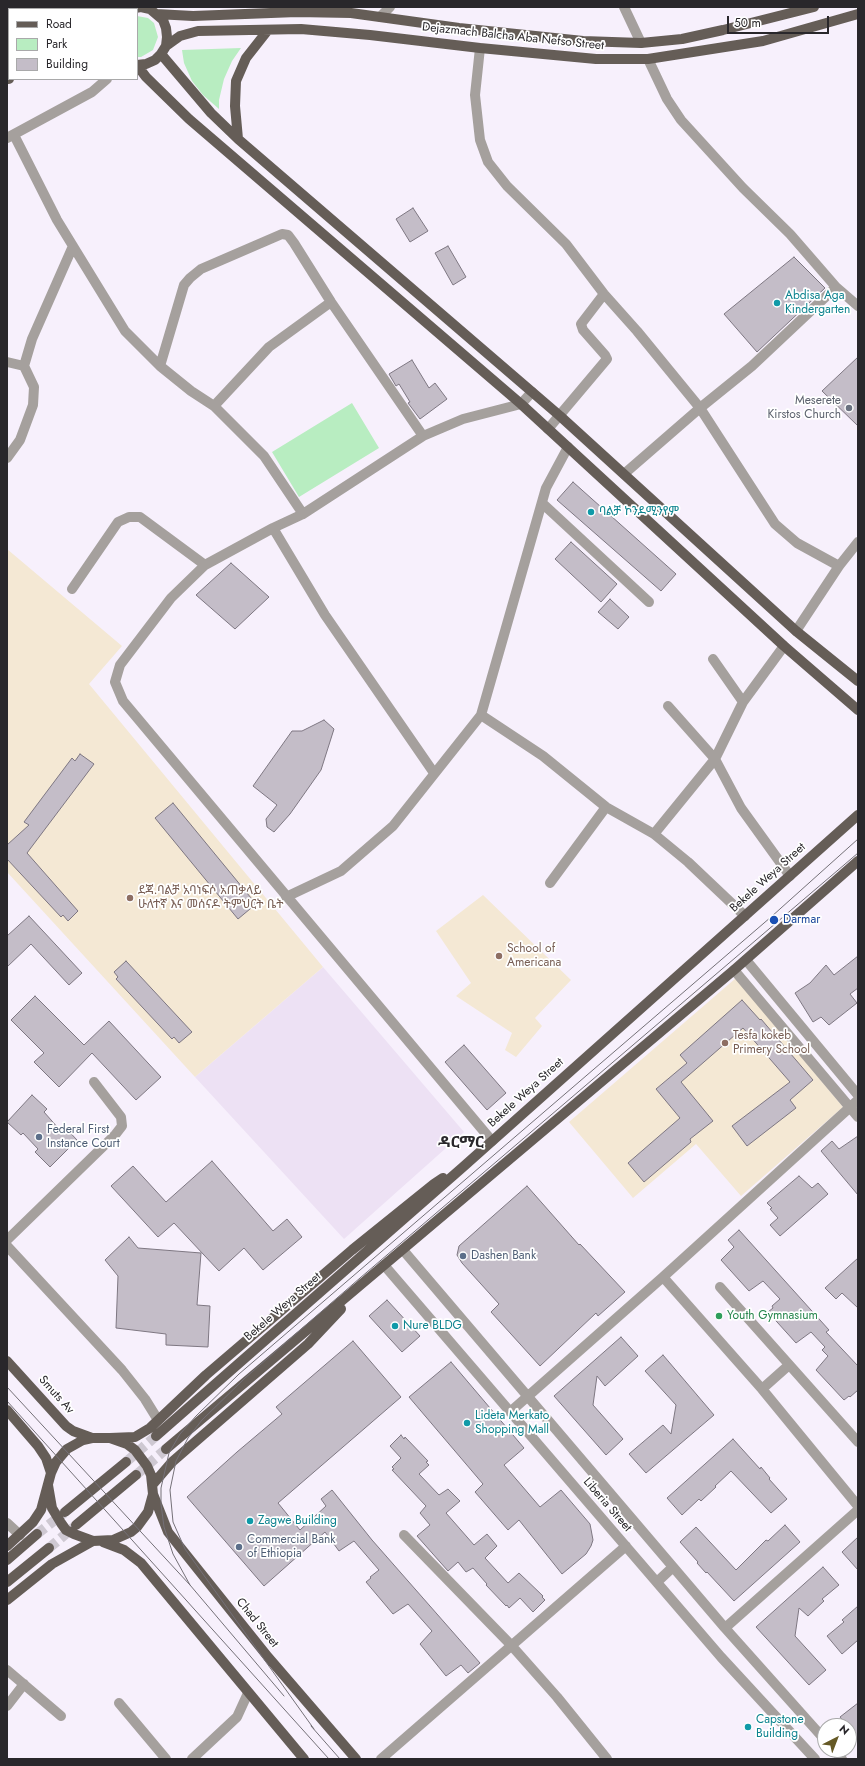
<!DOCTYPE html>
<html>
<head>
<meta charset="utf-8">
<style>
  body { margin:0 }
  #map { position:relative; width:865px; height:1766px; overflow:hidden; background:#f7f0fc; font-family:Jost,sans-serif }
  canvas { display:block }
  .frame { position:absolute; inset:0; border:8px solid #29272b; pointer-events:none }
  .legend { position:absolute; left:8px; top:8px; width:130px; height:72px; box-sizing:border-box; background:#fff; border:1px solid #a9a9aa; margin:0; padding:5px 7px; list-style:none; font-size:12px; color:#29272b }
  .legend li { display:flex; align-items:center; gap:8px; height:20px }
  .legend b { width:20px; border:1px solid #a9a9aa }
  .north { position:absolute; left:817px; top:1718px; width:40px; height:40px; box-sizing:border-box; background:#fff; border:1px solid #a9a9aa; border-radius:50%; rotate:42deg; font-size:11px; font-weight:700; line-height:16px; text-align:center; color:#29272b }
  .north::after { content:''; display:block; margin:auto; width:14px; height:18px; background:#655926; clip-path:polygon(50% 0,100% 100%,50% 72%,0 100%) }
  .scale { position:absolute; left:727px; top:16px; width:102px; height:18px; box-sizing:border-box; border:2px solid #29272b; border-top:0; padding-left:5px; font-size:12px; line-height:14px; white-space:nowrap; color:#29272b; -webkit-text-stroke:3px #fff; paint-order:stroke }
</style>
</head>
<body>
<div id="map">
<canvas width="865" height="1766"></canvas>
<div class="frame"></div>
<ul class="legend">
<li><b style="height:5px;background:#655d57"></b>Road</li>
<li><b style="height:11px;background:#b8edc1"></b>Park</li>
<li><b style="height:11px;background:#c4bdc8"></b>Building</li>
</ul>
<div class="north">N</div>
<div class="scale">50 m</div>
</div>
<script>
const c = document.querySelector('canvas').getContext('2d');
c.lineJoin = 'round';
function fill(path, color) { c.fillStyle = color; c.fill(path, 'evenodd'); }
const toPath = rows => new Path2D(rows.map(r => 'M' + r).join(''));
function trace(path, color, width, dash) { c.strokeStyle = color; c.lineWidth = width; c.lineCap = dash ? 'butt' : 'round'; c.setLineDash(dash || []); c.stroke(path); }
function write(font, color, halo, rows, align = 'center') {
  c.font = font + ' Jost,"Noto Sans Ethiopic",sans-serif'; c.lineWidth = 3.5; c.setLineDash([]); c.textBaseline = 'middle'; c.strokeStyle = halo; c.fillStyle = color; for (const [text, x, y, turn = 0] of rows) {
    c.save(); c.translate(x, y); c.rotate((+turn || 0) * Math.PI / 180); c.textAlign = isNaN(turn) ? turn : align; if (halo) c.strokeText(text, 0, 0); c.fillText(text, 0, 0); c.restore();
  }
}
fill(toPath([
  [323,967,464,1132,344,1239,195,1077]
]), '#ede1f4');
fill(toPath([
  [7,549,122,646,89,684,323,967,195,1077,7,872],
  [483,895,571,980,535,1018,542,1026,516,1057,505,1050,512,1033,456,996,471,983,436,931],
  [736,978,843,1107,741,1196,696,1144,633,1198,569,1122]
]), '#f4e8d4');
fill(toPath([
  [137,16,148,18,154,23,158,37,153,50,141,57,137,57],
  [241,48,232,61,224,79,219,100,219,109,203,95,192,81,184,63,182,50],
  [352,403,379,448,299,497,272,452]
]), '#b8edc1');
const building = toPath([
  [413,208,428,231,410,242,396,219,413,208],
  [448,246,466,277,453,285,435,253,448,246],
  [794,257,825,288,757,352,724,314,794,257],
  [858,357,858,426,822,391,858,357],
  [412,360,429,388,435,383,447,399,420,419,408,403,410,402,399,384,396,386,389,374,412,360],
  [573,482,676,574,661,591,557,500,573,482],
  [571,542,617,584,601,602,555,559,571,542],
  [231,563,269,597,235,629,196,595,231,563],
  [610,599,629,617,618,629,598,612,610,599],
  [324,720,334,729,321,770,290,814,274,832,267,827,266,819,277,805,253,786,292,731,302,731,324,720],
  [80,754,94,764,27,853,78,911,68,921,63,915,61,917,7,859,7,845,29,825,24,822,72,758,75,761,80,754],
  [173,803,256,904,238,919,155,818,173,803],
  [29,916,82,973,69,985,31,944,7,967,7,936,29,916],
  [858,956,858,988,850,994,857,1003,829,1025,821,1017,813,1022,795,993,810,983,826,965,834,975,858,956],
  [126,961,192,1032,179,1043,174,1037,172,1039,116,979,118,977,114,972,126,961],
  [35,996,84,1045,109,1021,161,1077,136,1100,92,1053,59,1087,34,1062,44,1053,11,1020,35,996],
  [742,1000,760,1020,761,1019,813,1080,790,1100,796,1108,747,1146,732,1126,790,1082,743,1028,681,1082,713,1121,690,1139,691,1142,644,1182,628,1163,680,1118,656,1089,687,1063,680,1055,742,1000],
  [464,1045,506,1093,487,1110,445,1062,464,1045],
  [32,1095,47,1109,44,1112,59,1129,63,1125,77,1140,50,1167,35,1152,38,1149,23,1133,21,1135,7,1122,32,1095],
  [858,1136,858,1195,821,1151,832,1141,839,1149,858,1136],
  [212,1161,273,1231,287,1219,302,1237,263,1270,244,1248,219,1271,174,1223,158,1237,111,1186,133,1166,166,1202,212,1161],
  [799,1176,812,1188,818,1183,828,1194,780,1236,770,1225,778,1218,770,1209,772,1208,767,1203,799,1176],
  [527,1186,579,1245,580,1244,625,1292,598,1316,596,1313,540,1366,491,1312,499,1304,462,1263,457,1255,459,1246,527,1186],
  [739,1230,829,1330,826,1332,858,1366,858,1390,850,1397,849,1396,844,1400,816,1370,828,1356,822,1350,825,1347,811,1332,796,1343,768,1312,773,1308,772,1306,780,1299,763,1281,749,1291,721,1260,734,1247,728,1240,739,1230],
  [129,1237,138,1248,201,1253,197,1305,210,1306,208,1347,166,1345,166,1334,116,1328,118,1276,105,1260,129,1237],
  [858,1258,858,1308,842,1293,836,1299,825,1288,858,1258],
  [387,1300,420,1336,402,1352,369,1316,387,1300],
  [621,1337,638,1356,605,1386,597,1376,593,1405,623,1439,606,1455,554,1396,621,1337],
  [353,1341,401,1397,278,1503,300,1530,326,1506,321,1499,332,1490,372,1540,480,1663,468,1673,461,1665,446,1676,420,1644,432,1631,408,1604,393,1614,366,1582,371,1578,370,1577,379,1570,354,1541,339,1551,325,1532,264,1586,187,1497,237,1452,282,1414,276,1407,353,1341],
  [663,1355,714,1415,646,1473,629,1454,663,1425,671,1434,676,1405,645,1371,663,1355],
  [451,1362,524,1448,504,1465,540,1507,561,1490,590,1524,593,1540,591,1546,586,1554,562,1574,519,1520,508,1530,475,1492,483,1484,409,1397,451,1362],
  [401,1435,404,1439,405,1437,428,1461,426,1462,429,1465,419,1474,439,1495,448,1489,460,1501,446,1513,474,1545,487,1534,497,1546,485,1558,508,1583,519,1573,543,1596,542,1597,545,1600,533,1612,520,1598,509,1608,507,1605,506,1606,486,1585,487,1584,473,1568,466,1572,458,1562,448,1571,417,1536,430,1525,420,1513,426,1506,392,1470,394,1469,392,1467,401,1458,390,1446,401,1435],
  [733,1439,760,1469,761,1467,770,1478,769,1479,787,1499,771,1513,731,1471,715,1486,716,1487,701,1501,699,1499,682,1515,667,1498,733,1439],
  [785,1525,800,1542,734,1601,707,1572,706,1573,697,1563,698,1562,680,1542,696,1527,736,1570,766,1540,768,1541,785,1525],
  [858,1537,858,1570,842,1552,858,1537],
  [823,1567,839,1585,822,1599,824,1601,808,1616,799,1608,795,1636,826,1670,809,1685,756,1627,823,1567],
  [858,1606,858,1640,842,1654,827,1636,844,1622,842,1620,858,1606],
  [858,1703,858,1741,849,1729,849,1726,847,1726,840,1717,858,1703]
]);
fill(building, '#c4bdc8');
trace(building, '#7e7782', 1);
trace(toPath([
  [126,1462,156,1436],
  [136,1475,166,1449],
  [37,1534,64,1513],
  [49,1548,74,1527]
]), '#cec8d2', 10, [10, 5]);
trace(toPath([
  [624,7,641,43],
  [380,17,390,7],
  [480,48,475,95,480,140,488,162,507,186,566,244,604,294,637,331,700,408,752,366,836,287],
  [648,59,667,99,681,120,743,188,790,234,836,287,858,306],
  [14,135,57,220,125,331,160,366,191,391,214,406,264,456,303,514],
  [7,138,92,92,107,79],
  [7,362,24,366,34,387,33,405,20,440,7,458],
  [24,366,32,339,73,246],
  [160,366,184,285,190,278,201,269,282,234,288,235,294,243,331,302,423,436],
  [214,406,269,347,331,302],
  [548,429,607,359,605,355,583,330,581,324,604,294],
  [624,474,700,408,775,524,797,543,839,566,796,631],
  [542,503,649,602],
  [273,528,325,615,434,773],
  [839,566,858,542],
  [72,589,118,522,129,517,140,517,205,565],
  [713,659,743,702],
  [668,706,715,759,741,808,790,876],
  [481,715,543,756,606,807,654,834,688,862,745,916],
  [654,834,715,759,743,702,784,646],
  [550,883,606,807],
  [286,897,341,871,393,826,481,715,546,488,568,447],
  [746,960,858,1095],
  [734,970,858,1117],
  [858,1100,663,1277,762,1389,858,1506],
  [492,1141,123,701,115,682,120,665,171,598,205,565,273,528,303,514,423,436,463,419,521,404,532,392],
  [7,1240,115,1135,122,1126,121,1117,94,1082],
  [7,1246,122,1370,145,1399,158,1420],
  [403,1250,725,1628,825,1740],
  [384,1265,721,1657,815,1759],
  [720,1287,858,1442],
  [762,1389,789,1365],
  [510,1412,663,1277],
  [7,1523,20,1535],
  [404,1535,511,1645,557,1697,607,1759],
  [657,1582,673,1567],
  [725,1628,858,1510],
  [7,1670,61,1716],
  [119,1703,166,1759],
  [7,1706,24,1684],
  [834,1750,842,1759],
  [192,1759,237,1717,248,1693],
  [381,1759,626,1546]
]), '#a5a09d', 10);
trace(toPath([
  [129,9,141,7,150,9,163,20,166,28,167,37,166,46,161,54,155,60,146,64,137,65],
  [156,14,193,16,297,12,351,13,459,28,583,41,641,43,682,39,723,30,814,7],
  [166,46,180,36,198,31,301,29,370,35,480,48,596,59,648,59,763,41,858,14],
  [161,54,211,113,238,139,560,416,796,631,858,681],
  [7,56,9,56],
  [137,65,146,77,189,119,521,404,784,646,858,710],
  [7,79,9,79],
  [238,139,235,106,236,81,246,58,268,30],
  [7,1361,66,1426,73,1431,92,1438],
  [7,1410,38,1446,46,1458,51,1473],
  [156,1436,463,1167,858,815],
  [110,1438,135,1437,150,1428,206,1375,352,1250,434,1184,443,1178],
  [166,1449,734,970,858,861],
  [153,1484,172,1462,308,1344,341,1309],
  [153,1494,168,1532,268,1657,356,1759],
  [65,1512,126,1462],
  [76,1525,136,1475],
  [103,1542,124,1550,141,1563,304,1759],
  [7,1546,33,1522,41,1510,51,1473,56,1462,67,1449,83,1440,92,1438,110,1438,127,1444,135,1450,147,1466,151,1475,153,1494,148,1512,137,1527,131,1532,113,1540,93,1541,74,1534,66,1530,61,1523,52,1508,48,1485],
  [7,1560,37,1534],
  [7,1582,49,1548],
  [7,1600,52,1564,93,1541]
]), '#655d57', 10);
trace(toPath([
  [7,1387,190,1585,284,1696],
  [7,1401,329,1759],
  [190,1585,173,1554,164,1527,161,1504,161,1488,169,1453,180,1434,196,1416,239,1374,771,917,858,839],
  [311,1726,340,1759],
  [314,1729,185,1549,173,1522,170,1490,176,1461,188,1438,202,1420,245,1378,360,1278,858,853]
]), '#747077', 1);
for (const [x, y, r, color] of [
  [777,303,4,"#0f9aa8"],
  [849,408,4,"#6b7280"],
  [591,512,4,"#0f9aa8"],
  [130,898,4,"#8d6e63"],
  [774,920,5,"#1a4fb4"],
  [499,956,4,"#8d6e63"],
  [725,1043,4,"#8d6e63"],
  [39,1137,4,"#5c6f8a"],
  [463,1256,4,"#5c6f8a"],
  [719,1316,4,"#2e9e5b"],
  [395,1326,4,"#0f9aa8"],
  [467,1423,4,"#0f9aa8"],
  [250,1521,4,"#0f9aa8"],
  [239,1547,4,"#5c6f8a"],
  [748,1727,4,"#0f9aa8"]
]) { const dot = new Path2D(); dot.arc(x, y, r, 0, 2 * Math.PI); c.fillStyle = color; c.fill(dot); trace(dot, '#fff', 1.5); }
write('12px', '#29272b', '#fff', [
  ["Dejazmach Balcha Aba Nefso Street",513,37,6],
  ["Bekele Weya Street",768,878,-42],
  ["Bekele Weya Street",526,1093,-42],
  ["Bekele Weya Street",283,1307,-41],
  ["Smuts Av",56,1395,48],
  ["Liberia Street",607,1505,49],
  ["Chad Street",257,1623,51]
]);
write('12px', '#0d838f', '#fff', [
  ["Abdisa Aga",785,296],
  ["Kindergarten",785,310],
  ["ባልቻ ኮንዶሚንየም",599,512],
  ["Nure BLDG",403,1326],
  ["Lideta Merkato",475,1416],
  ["Shopping Mall",475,1430],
  ["Zagwe Building",258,1521],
  ["Capstone",756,1720],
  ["Building",756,1734]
], 'left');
write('12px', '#5b616d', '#fff', [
  ["Meserete",841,401],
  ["Kirstos Church",841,415]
], 'right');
write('12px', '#785e54', '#fff', [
  ["ደጃ.ባልቻ አባነፍሶ አጠቃላይ",138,891],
  ["ሁለተኛ እና መሰናዶ ትምህርት ቤት",138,905],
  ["School of",507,949],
  ["Americana",507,963],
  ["Tesfa kokeb",733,1036],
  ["Primery School",733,1050]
], 'left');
write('12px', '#164399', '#fff', [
  ["Darmar",783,920]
], 'left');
write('12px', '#4e5e75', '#fff', [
  ["Federal First",47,1130],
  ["Instance Court",47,1144],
  ["Dashen Bank",471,1256],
  ["Commercial Bank",247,1540],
  ["of Ethiopia",247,1554]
], 'left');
write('12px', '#27864d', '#fff', [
  ["Youth Gymnasium",727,1316]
], 'left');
write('bold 16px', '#29272b', '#fff', [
  ["ዳርማር",461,1143]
]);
</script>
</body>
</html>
